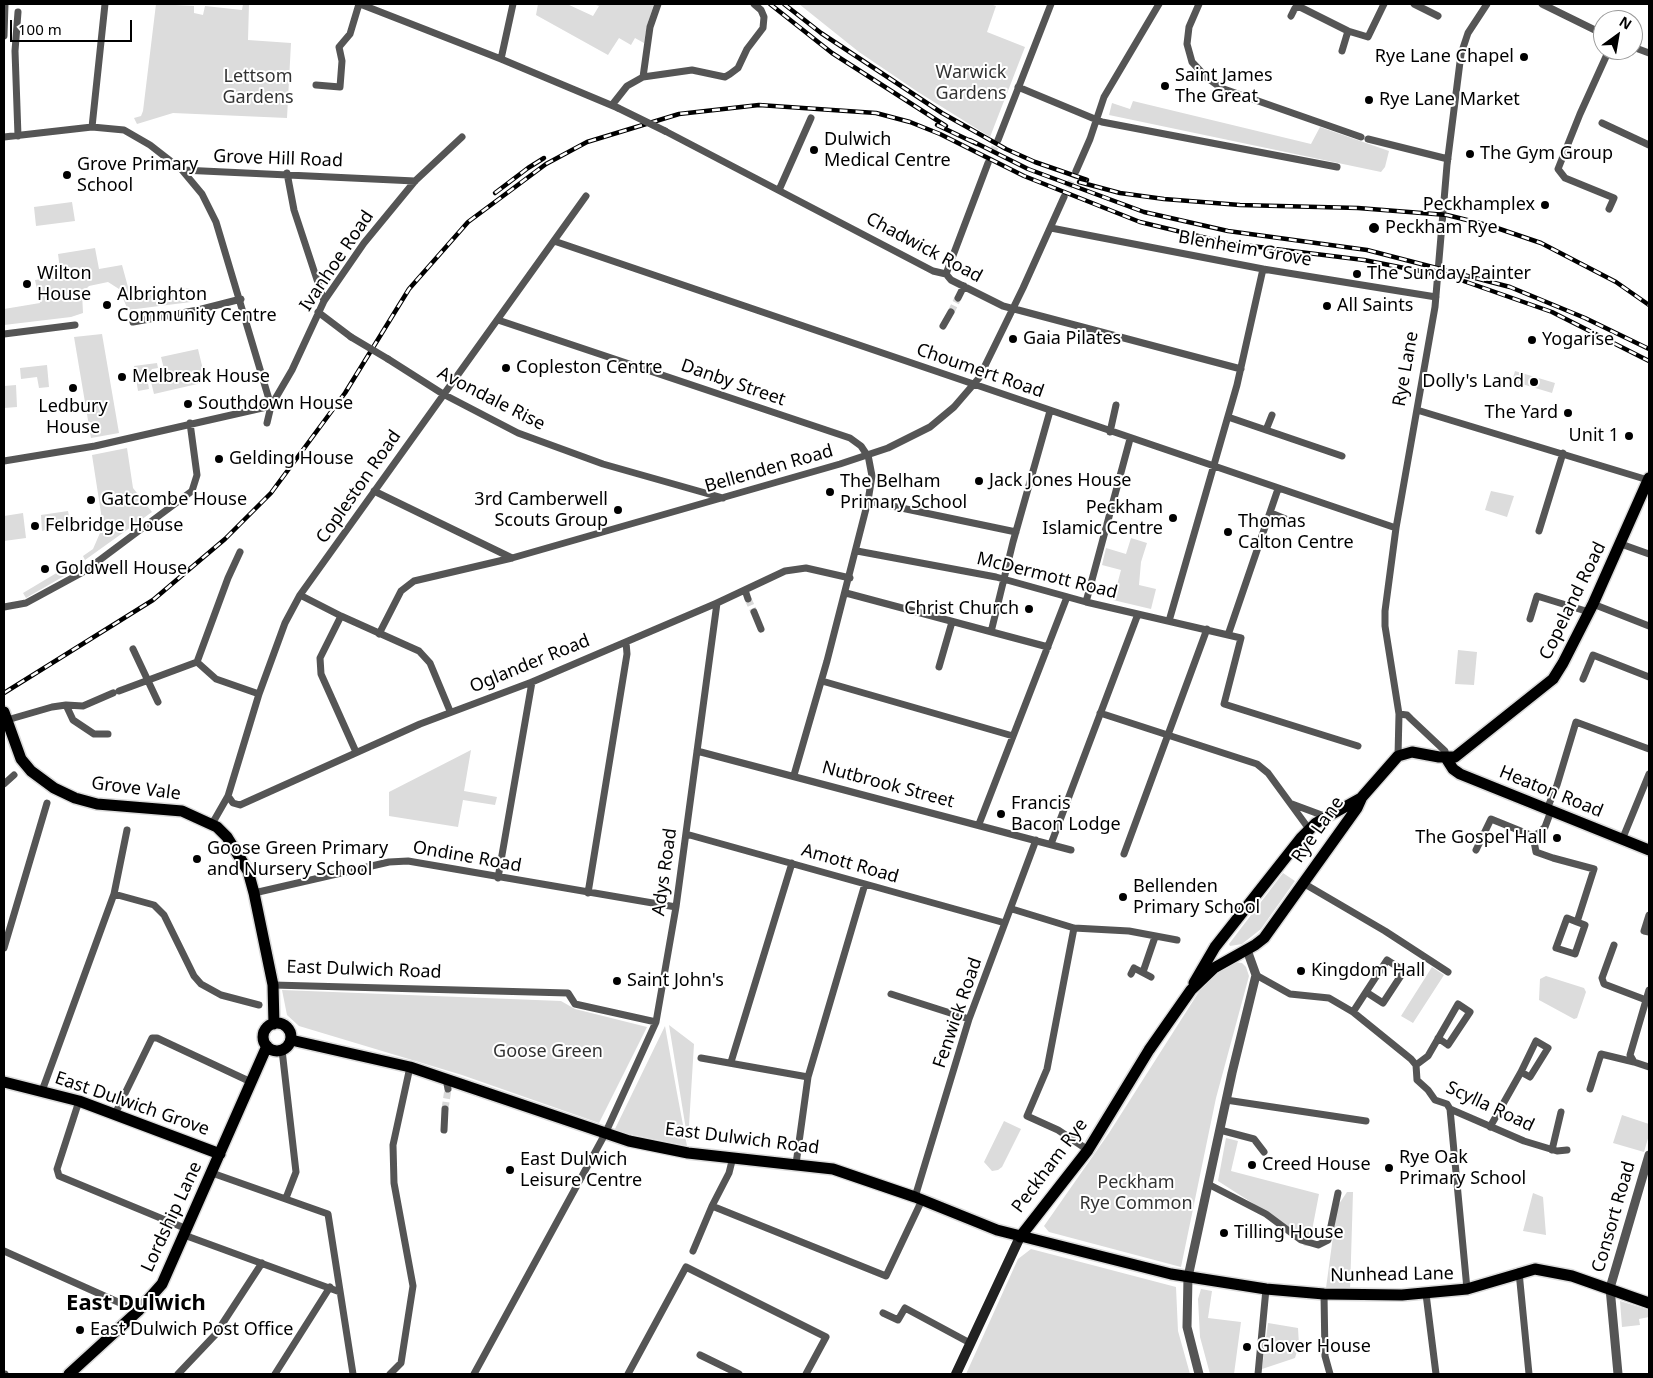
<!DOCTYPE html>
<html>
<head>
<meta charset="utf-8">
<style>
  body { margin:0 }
  #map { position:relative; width:1653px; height:1378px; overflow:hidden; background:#fff; font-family:"Noto Sans",sans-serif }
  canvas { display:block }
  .frame { position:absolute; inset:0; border:5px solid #000; pointer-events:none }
  .north { position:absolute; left:1593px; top:10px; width:50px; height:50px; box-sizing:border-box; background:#fff; border:1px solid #999; border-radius:50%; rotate:32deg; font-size:14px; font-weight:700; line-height:20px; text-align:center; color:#000 }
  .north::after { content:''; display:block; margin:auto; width:18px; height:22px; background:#000; clip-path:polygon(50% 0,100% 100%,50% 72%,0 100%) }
  .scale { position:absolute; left:10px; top:20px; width:122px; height:22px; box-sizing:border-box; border:2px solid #000; border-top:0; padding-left:6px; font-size:15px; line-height:18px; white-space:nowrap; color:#000; -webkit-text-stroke:4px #fff; paint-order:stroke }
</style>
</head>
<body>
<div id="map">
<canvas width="1653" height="1378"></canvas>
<div class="frame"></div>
<div class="north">N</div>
<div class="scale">100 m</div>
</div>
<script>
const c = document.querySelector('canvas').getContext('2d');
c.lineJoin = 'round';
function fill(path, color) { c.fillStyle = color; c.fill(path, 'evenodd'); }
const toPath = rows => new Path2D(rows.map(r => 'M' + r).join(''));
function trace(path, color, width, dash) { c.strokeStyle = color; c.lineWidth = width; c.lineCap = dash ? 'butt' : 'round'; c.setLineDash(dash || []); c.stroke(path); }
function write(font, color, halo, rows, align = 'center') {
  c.font = font + ' "Noto Sans",sans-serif'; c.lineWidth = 4; c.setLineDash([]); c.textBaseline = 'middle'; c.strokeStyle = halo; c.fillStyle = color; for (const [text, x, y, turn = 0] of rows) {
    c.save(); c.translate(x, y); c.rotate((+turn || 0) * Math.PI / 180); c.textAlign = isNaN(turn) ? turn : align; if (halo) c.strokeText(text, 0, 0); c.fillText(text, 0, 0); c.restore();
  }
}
fill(toPath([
  [156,4,194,6,194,13,203,15,205,6,242,10,243,4,249,4,248,40,291,43,287,118,173,113,137,124,134,118,141,116,143,111],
  [538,4,567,4,593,16,599,6,593,4,654,4,647,25,644,43,635,38,631,45,619,38,608,55,536,15],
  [799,4,990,4,996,6,987,32,1025,47,990,137,918,92,859,52],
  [1133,101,1311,144,1320,127,1389,151,1385,167,1381,172,1109,115,1112,103,1130,109],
  [72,202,75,221,36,226,34,207],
  [95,248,99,269,122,265,131,298,189,288,191,302,128,310,119,289,108,282,89,286,82,293,83,313,71,317,4,325,4,309,40,303,35,280,61,276,58,254],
  [102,334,119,433,91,438,74,337],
  [198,349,206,382,154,394,150,378,154,372,164,369,161,357],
  [157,363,158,368,152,369,147,377,149,389,138,391,134,366],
  [47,365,49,387,39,388,37,377,21,379,20,368],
  [1515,371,1555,383,1552,393,1512,381],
  [16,385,17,407,4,408,4,386],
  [127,448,133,488,152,512,85,560,83,556,93,549,103,526,92,455],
  [1491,491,1514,496,1507,517,1485,510],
  [68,511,70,521,42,531,41,515],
  [23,513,26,538,4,541,4,516],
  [1131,538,1147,543,1141,562,1139,585,1156,589,1151,609,1113,600,1121,570,1102,565,1106,548,1126,554],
  [75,562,78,568,26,598,23,593],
  [1458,650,1477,652,1474,685,1455,684],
  [471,750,464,791,497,797,495,805,463,800,458,827,389,816,389,792],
  [1283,873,1295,881,1261,929,1242,944,1230,946,1229,944],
  [1234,962,1242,963,1246,967,1249,976,1216,1098,1181,1267,1049,1232,1044,1226,1109,1133,1200,990,1213,975],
  [1432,967,1444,975,1413,1023,1401,1016],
  [1546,976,1584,988,1586,992,1577,1018,1574,1019,1539,1000,1540,979],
  [282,990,561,1001,575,1009,647,1027,599,1123,462,1075,299,1026,287,1015],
  [669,1025,694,1044,688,1142],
  [665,1026,677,1093,687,1146,614,1131],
  [1622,1115,1649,1124,1649,1135,1644,1152,1613,1143],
  [1004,1121,1021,1129,1002,1167,998,1170,992,1171,984,1162],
  [1226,1138,1238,1141,1231,1171,1319,1194,1309,1246,1305,1246,1257,1206,1218,1181],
  [1347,1192,1353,1192,1350,1291,1326,1288,1337,1207],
  [1533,1193,1543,1197,1546,1235,1523,1231],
  [1031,1249,1176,1287,1178,1331,1190,1374,966,1374,1018,1259],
  [1201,1289,1212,1291,1208,1318,1241,1322,1234,1374,1210,1374,1200,1337,1198,1299],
  [1620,1301,1649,1310,1649,1317,1639,1319,1640,1325,1622,1327],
  [1268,1323,1298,1328,1299,1345,1295,1358,1262,1369]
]), '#dcdcdc');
trace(toPath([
  [988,163,998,140],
  [1064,197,1076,171],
  [951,312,958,298],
  [748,599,754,612],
  [445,1109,448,1089]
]), '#d9d9d9', 7, [7, 3.5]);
const primary = toPath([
  [4,712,21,759,31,771,54,788,75,798,97,804,182,811,217,827,227,837,248,871,254,893,273,985,274,1024],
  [1446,758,1453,769,1460,774,1649,850],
  [1194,983,1215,947,1301,838,1316,823,1361,798],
  '263 1037a14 14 0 1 1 28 0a14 14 0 1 1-28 0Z',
  [291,1040,410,1067,629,1141,688,1153,833,1169,915,1197,997,1230,1171,1274,1266,1289,1324,1294,1402,1295,1467,1289,1535,1269,1572,1276,1649,1303],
  [4,1082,79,1101,220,1154],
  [1020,1237,1088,1150,1149,1050,1191,990,1214,968,1255,945,1264,938,1357,808,1362,797,1398,756,1412,752,1439,757,1455,757,1553,679,1563,663,1593,604,1649,478],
  [69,1374,138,1311,162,1284,267,1046]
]);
trace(primary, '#dbdbdb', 14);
trace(toPath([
  [360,4,501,59,618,108],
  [1199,4,1189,27,1187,44,1192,62,1206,77,1221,88,1361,137],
  [1414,4,1438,16],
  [1542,4,1603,34],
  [18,12,15,51,18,136],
  [1291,16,1295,8,1300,7,1348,31,1368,37,1384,4],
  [4,36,5,4],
  [1633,47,1649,53],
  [1609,50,1580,114,1558,169,1565,178,1614,198,1609,209],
  [1342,51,1348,31],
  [501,59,513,4],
  [643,77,650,27,658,4],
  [316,85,340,87,342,61,339,47,350,34,359,4],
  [1018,87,1102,122,1337,167],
  [612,105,627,86,643,77,692,70,725,77,730,74,738,68,747,49,763,28,764,17,761,10,754,4],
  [1602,123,1649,145],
  [92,127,105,4],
  [665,131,933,271,946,274,951,280,1003,306,1241,369],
  [4,137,92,127,124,130,150,145,182,170,415,181],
  [1368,139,1448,159],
  [998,140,1051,4],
  [182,170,202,194,216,222,271,406],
  [1076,171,1090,139,1104,97,1159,4],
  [287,173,294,210,324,301],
  [779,190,811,118],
  [1051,228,1263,269,1436,297],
  [554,241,1396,528],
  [946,274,988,163],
  [958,298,964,286],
  [318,312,351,337],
  [498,320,850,438,861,446,867,455],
  [133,322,198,310,241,299],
  [943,326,951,312],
  [4,334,75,325],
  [388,359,443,394,518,433,603,464,723,498],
  [1417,410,1648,480],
  [1228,417,1342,456],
  [267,423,271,406,292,370,324,301,364,243,415,181,462,137],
  [1266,430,1272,415],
  [1110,432,1116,405],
  [4,461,95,446,271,406],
  [374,491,512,558],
  [868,501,1016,532],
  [1271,513,1288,520],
  [1539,531,1563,453],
  [1621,544,1649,554],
  [857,551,996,577,1086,602,1241,638,1224,704,1358,746],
  [745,590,748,599],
  [846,593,1048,647],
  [300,595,341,616,419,651,430,663,450,711],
  [1086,602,1130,439],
  [1593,604,1649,626],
  [4,607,26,603,85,571,192,491,197,475,190,423],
  [754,612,761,629],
  [341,616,320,658,321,674,356,752],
  [1530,619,1537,596,1589,612],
  [1169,621,1237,385,1263,269],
  [991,632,1013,542,1050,411],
  [379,634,401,591,414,581,512,558,840,464,888,448,930,427,954,407,979,378,1023,288,1064,197],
  [1228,635,1278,489],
  [133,649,158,702],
  [197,662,216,679,259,694],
  [939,667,952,622],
  [1583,679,1593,655,1649,677],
  [822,681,1013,736],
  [119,691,197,662,228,578,240,552],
  [66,705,83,706,113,693],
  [1100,713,1257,764,1268,773,1309,829],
  [1399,714,1407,715,1411,719,1445,751,1446,758],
  [7,720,52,707,66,705,73,720,94,734,108,734],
  [697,751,1071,850],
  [1398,756,1399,714,1385,626,1385,611,1396,528,1435,307,1447,165,1461,54,1468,33,1487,4],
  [794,775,827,661,868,501,872,476,868,455],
  [4,784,14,775],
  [228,796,233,803,240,805,420,724,532,682,717,603,785,571,806,568,850,578],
  [1292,804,1327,817],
  [1547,809,1557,785,1576,722,1649,749],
  [1551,811,1545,827,1539,833,1533,836,1536,852,1553,858,1594,869,1577,922,1567,918,1556,948,1575,954,1585,925,1577,922],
  [212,824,228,796,259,694,285,623,300,595,586,196],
  [979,824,1067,597],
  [686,834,1005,923],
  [1622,840,1649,774],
  [1051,844,1138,614],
  [1476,850,1491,819,1533,836],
  [1124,854,1207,629],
  [498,878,532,682],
  [1303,883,1385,931,1448,972],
  [254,893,389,862,408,861,676,907],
  [588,893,627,654,626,642],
  [114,894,154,905,164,915,194,976,201,984,221,995,259,1005],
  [1012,909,1074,928,1129,931,1177,940],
  [1649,915,1644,931,1649,932],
  [1074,928,1047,1069,1027,1116,1058,1130,1088,1150],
  [1614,945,1602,978,1604,984,1646,1000],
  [4,948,47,803],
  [1143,972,1155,937],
  [1131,974,1134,968,1151,977],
  [1256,975,1290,994,1329,998,1353,1012,1411,1059,1416,1065,1417,1080,1428,1090,1435,1100,1447,1104,1450,1109,1524,1141,1557,1151,1567,1150],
  [273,985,568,993,575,1004,656,1022],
  [1649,990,1630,1055,1634,1062,1649,1067],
  [891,994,969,1019],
  [1353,1012,1366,992,1383,1003,1404,971,1387,960,1366,992],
  [282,1050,296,1172,286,1198],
  [701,1058,808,1077],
  [731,1062,792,863],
  [1416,1065,1428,1056,1458,1004,1470,1012,1448,1045,1438,1038],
  [446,1078,448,1089],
  [1590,1089,1601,1054,1634,1062],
  [42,1091,114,894,127,830],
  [1226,1100,1366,1121],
  [79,1101,57,1169,59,1176,187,1229],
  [1450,1109,1467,1289],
  [115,1114,152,1038,157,1038,251,1082],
  [1490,1127,1521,1072,1530,1077,1548,1048,1536,1041,1521,1072],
  [444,1130,445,1109],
  [1220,1130,1254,1139,1264,1152],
  [1552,1150,1561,1112],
  [796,1164,808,1077,865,884],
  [212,1173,328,1214,353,1374],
  [1208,1184,1266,1214,1301,1240,1318,1245,1328,1240,1338,1193],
  [915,1197,969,1019,1036,840],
  [712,1206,886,1276,922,1200],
  [184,1235,340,1292],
  [4,1251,138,1311],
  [693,1251,712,1206,729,1173,733,1157],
  [1519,1272,1529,1374],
  [1324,1294,1325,1356,1330,1374],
  [1426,1294,1436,1374],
  [883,1313,898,1320,905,1308,970,1343],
  [700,1355,739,1374],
  [4,1374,5,1374],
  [178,1374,215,1335,262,1263],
  [275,1374,330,1287],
  [390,1374,401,1363,413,1286,394,1183,393,1145,410,1067],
  [474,1374,605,1134,656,1022,676,907,717,603],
  [628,1374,686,1267,826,1337,806,1374],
  [1258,1374,1266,1289]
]), '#555', 7);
trace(toPath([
  [1199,1374,1187,1327,1188,1277,1232,1073,1256,975,1247,950],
  [1618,1374,1610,1288,1649,1155]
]), '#555', 9);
trace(toPath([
  [956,1374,1020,1237]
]), '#222', 10);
trace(primary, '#000', 11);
const rail = toPath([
  [770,4,832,53,946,126],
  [784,4,821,33,942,113,1006,149,1035,162,1087,180],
  [937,125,977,144],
  [970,140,1028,169,1144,212,1228,231,1367,250,1510,287,1585,318,1649,349],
  [1079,182,1120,193,1164,199,1240,205,1358,208,1447,215,1491,226,1541,243,1616,282,1649,305],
  [495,193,528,168,544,158],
  [4,693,153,600,225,539,271,493,345,393,409,289,468,222,546,164,587,142,679,114,759,105,876,113,910,122,940,134,1024,176,1140,222,1227,243,1364,260,1455,278,1552,312,1649,361]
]);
trace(rail, '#000', 4.5);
trace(rail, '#fff', 2.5, [8]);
trace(toPath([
  [618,108,665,131],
  [351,337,388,359]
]), '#555', 7);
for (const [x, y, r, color] of [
  [1524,57,5,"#000"],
  [1165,86,5,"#000"],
  [1369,100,5,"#000"],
  [814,150,5,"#000"],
  [1470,154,5,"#000"],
  [67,175,5,"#000"],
  [1545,205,5,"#000"],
  [1374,228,6,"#000"],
  [1357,274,5,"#000"],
  [27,284,5,"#000"],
  [107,305,5,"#000"],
  [1327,306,5,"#000"],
  [1013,339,5,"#000"],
  [1532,340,5,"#000"],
  [506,368,5,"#000"],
  [122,377,5,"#000"],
  [1534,382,5,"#000"],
  [73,388,5,"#000"],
  [188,404,5,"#000"],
  [1568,413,5,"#000"],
  [1629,436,5,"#000"],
  [219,459,5,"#000"],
  [979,481,5,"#000"],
  [830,492,5,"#000"],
  [91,500,5,"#000"],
  [618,510,5,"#000"],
  [1173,518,5,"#000"],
  [35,526,5,"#000"],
  [1228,532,5,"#000"],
  [45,569,5,"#000"],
  [1029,609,5,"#000"],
  [1001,814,5,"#000"],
  [1557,838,5,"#000"],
  [197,859,5,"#000"],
  [1123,897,5,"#000"],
  [1301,971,5,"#000"],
  [617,981,5,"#000"],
  [1252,1165,5,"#000"],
  [1389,1168,5,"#000"],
  [510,1170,5,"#000"],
  [1224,1233,5,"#000"],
  [80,1330,5,"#000"],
  [1247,1347,5,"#000"]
]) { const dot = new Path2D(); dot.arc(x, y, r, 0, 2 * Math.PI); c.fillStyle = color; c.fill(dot); trace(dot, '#fff', 2); }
write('18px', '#000', '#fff', [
  ["Rye Lane Chapel",1514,57,"right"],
  ["Saint James",1175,76],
  ["The Great",1175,97],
  ["Rye Lane Market",1379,100],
  ["Dulwich",824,140],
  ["Medical Centre",824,161],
  ["The Gym Group",1480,154],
  ["Grove Primary",77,165],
  ["School",77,186],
  ["Peckhamplex",1535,205,"right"],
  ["Peckham Rye",1385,228],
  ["Wilton",37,274],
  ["House",37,295],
  ["The Sunday Painter",1367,274],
  ["Albrighton",117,295],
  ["Community Centre",117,316],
  ["All Saints",1337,306],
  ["Gaia Pilates",1023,339],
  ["Yogarise",1542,340],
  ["Copleston Centre",516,368],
  ["Melbreak House",132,377],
  ["Dolly's Land",1524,382,"right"],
  ["Southdown House",198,404],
  ["Ledbury",73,407,"center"],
  ["House",73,428,"center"],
  ["The Yard",1558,413,"right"],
  ["Unit 1",1619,436,"right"],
  ["Gelding House",229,459],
  ["Jack Jones House",989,481],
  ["The Belham",840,482],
  ["Primary School",840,503],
  ["Gatcombe House",101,500],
  ["3rd Camberwell",608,500,"right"],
  ["Scouts Group",608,521,"right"],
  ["Peckham",1163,508,"right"],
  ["Islamic Centre",1163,529,"right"],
  ["Thomas",1238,522],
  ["Calton Centre",1238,543],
  ["Felbridge House",45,526],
  ["Goldwell House",55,569],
  ["Christ Church",1019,609,"right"],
  ["Francis",1011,804],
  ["Bacon Lodge",1011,825],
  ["The Gospel Hall",1547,838,"right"],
  ["Goose Green Primary",207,849],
  ["and Nursery School",207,870],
  ["Bellenden",1133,887],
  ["Primary School",1133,908],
  ["Kingdom Hall",1311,971],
  ["Saint John's",627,981],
  ["Rye Oak",1399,1158],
  ["Primary School",1399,1179],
  ["East Dulwich",520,1160],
  ["Leisure Centre",520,1181],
  ["Creed House",1262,1165],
  ["Tilling House",1234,1233],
  ["East Dulwich Post Office",90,1330],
  ["Glover House",1257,1347]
], 'left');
write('18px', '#333', '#fff', [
  ["Warwick",971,73],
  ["Gardens",971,94],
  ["Lettsom",258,77],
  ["Gardens",258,98],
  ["Goose Green",548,1052],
  ["Peckham",1136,1183],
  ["Rye Common",1136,1204]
]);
write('18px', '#000', '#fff', [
  ["Grove Hill Road",278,159,2],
  ["Chadwick Road",924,248,28],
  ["Blenheim Grove",1245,249,10],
  ["Ivanhoe Road",337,261,-56],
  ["Rye Lane",1406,369,-80],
  ["Choumert Road",980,371,19],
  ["Danby Street",733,383,19],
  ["Avondale Rise",491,399,27],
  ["Bellenden Road",769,469,-16],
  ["Copleston Road",359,487,-55],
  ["McDermott Road",1047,576,14],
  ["Copeland Road",1573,601,-64],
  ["Oglander Road",530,664,-22],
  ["Nutbrook Street",888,785,15],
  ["Grove Vale",136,789,7],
  ["Heaton Road",1551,792,22],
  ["Rye Lane",1318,830,-55],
  ["Ondine Road",467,857,10],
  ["Amott Road",850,864,16],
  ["Adys Road",665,872,-82],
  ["East Dulwich Road",364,970,2],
  ["Fenwick Road",958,1013,-71],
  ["East Dulwich Grove",132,1104,19],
  ["Scylla Road",1490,1107,25],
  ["East Dulwich Road",742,1139,7],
  ["Peckham Rye",1050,1166,-53],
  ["Lordship Lane",172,1217,-65],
  ["Consort Road",1614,1217,-74],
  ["Nunhead Lane",1392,1275,-1]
]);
write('bold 22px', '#000', '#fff', [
  ["East Dulwich",136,1304]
]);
</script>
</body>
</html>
